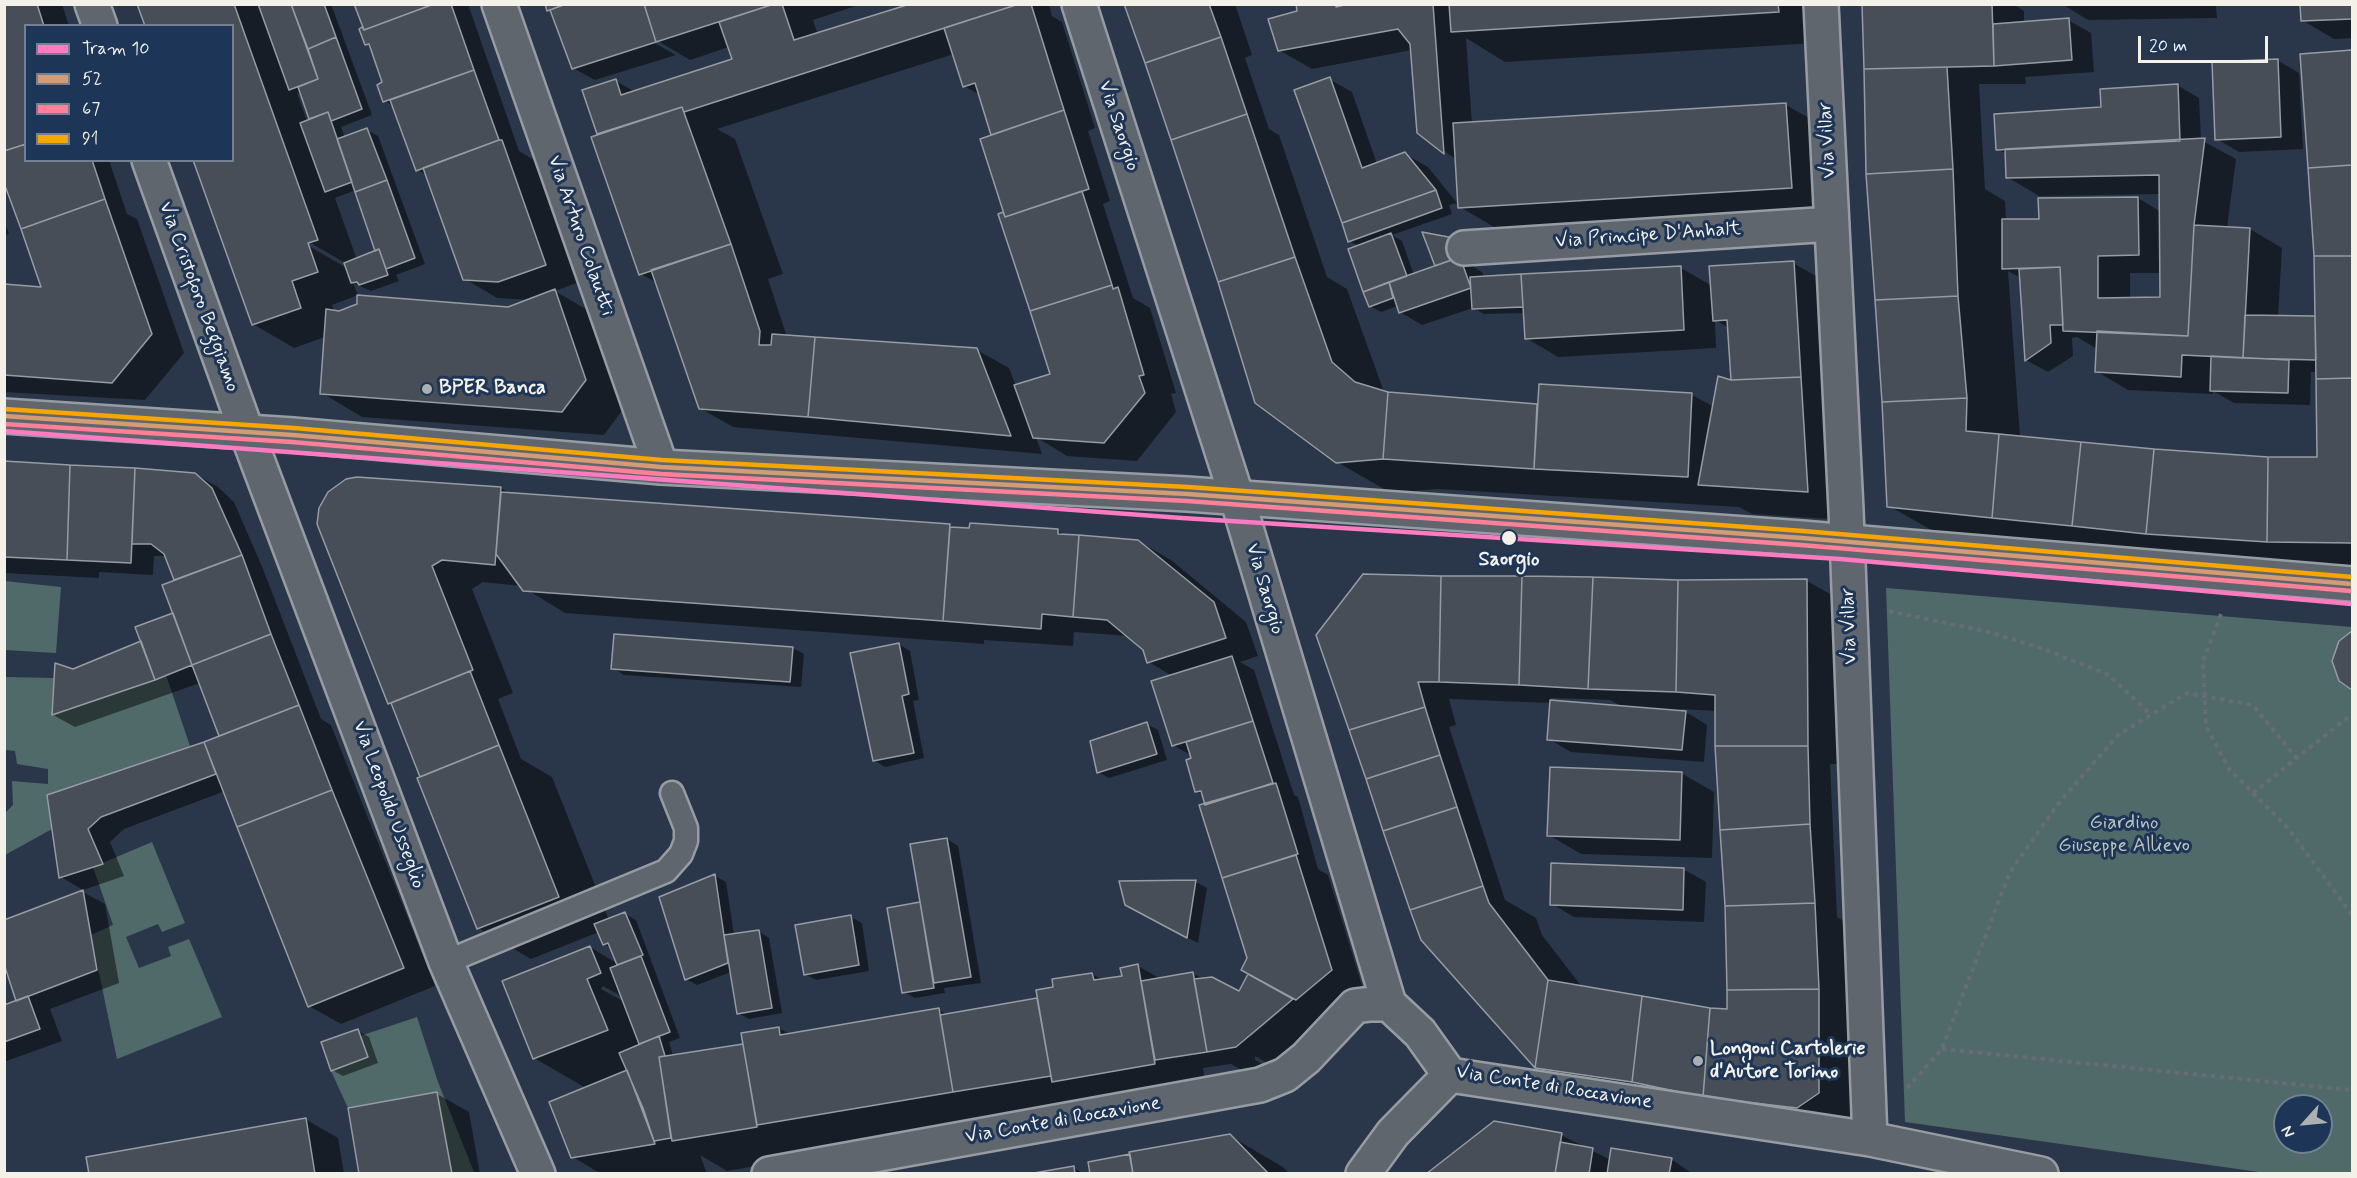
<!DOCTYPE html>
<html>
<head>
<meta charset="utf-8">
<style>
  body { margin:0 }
  #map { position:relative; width:2357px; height:1178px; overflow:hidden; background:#2a374a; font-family:Mynerve,sans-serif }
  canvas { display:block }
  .frame { position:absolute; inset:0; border:6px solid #f4f1e8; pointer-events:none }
  .legend { position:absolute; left:24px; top:24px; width:210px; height:138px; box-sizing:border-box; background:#1d3557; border:2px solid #738091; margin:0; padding:8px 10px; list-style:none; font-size:18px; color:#f4f1e8 }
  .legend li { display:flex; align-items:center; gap:12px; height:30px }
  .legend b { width:30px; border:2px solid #738091 }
  .north { position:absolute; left:2273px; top:1094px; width:60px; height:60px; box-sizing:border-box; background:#1d3557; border:2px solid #738091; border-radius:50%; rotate:243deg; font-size:16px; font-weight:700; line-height:24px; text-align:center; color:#f4f1e8 }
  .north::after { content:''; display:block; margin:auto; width:21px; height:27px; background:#adb0b1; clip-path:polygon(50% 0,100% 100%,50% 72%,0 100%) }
  .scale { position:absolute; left:2138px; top:36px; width:130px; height:27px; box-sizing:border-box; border:3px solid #f4f1e8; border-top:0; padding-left:8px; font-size:18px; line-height:21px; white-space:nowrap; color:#f4f1e8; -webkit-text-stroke:4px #1d3557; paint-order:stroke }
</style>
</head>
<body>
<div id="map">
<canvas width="2357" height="1178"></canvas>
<div class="frame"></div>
<ul class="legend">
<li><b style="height:8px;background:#fe7ac1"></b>Tram 10</li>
<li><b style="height:8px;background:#d39c74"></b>52</li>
<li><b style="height:8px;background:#ff8098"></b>67</li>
<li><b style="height:8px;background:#f7a600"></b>91</li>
</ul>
<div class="north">N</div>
<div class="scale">20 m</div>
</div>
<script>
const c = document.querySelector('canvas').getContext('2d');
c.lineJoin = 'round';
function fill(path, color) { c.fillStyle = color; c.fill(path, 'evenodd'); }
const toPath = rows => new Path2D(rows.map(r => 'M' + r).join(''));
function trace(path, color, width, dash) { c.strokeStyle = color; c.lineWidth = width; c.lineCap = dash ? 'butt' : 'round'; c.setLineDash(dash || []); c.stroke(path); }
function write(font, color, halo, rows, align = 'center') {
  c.font = font + ' Mynerve,sans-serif'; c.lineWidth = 6; c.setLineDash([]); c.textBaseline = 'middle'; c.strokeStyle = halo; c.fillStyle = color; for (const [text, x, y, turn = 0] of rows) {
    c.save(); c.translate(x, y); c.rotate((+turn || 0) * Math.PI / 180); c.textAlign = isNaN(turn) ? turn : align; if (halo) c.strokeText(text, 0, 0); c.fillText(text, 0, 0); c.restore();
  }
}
fill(toPath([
  [5,581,61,587,56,653,5,650],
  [1886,588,2352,627,2352,1173,2266,1173,1905,1122],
  [2285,1106,2321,1106,2321,1142,2285,1142],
  [166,675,190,746,47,795,52,829,5,855,5,813,13,805,12,781,48,784,48,769,17,764,15,751,5,750,5,677,54,678,52,715],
  [152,842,185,923,162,932,158,924,126,937,139,968,171,956,168,947,189,939,222,1017,117,1059,91,935,113,925,93,867],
  [417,1017,438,1082,474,1172,452,1173,437,1092,348,1108,331,1071,360,1036]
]), '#506969');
fill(toPath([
  [4,4,62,4,69,26,26,26,26,160,109,160,127,214,137,219,184,353,145,400,4,392,4,286,44,289,4,179],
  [139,4,331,4,372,115,341,127,345,138,367,130,378,136,425,264,396,275,399,281,371,291,353,283,358,295,332,305,334,312,508,308,531,300,497,298,465,279,427,175,417,170,394,107,385,101,384,83,372,47,366,44,361,30,364,28,356,4,468,4,519,151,534,160,577,283,555,291,596,315,627,404,604,435,362,417,322,393,325,337,294,348,253,324,232,160,232,26],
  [297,93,302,95,311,120,307,121],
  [356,190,377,252,357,260,335,198],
  [302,238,347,264,347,268,300,241],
  [546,4,862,4,813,20,818,35,915,4,1049,4,1052,16,1062,22,1095,128,1088,131,1110,201,1103,204,1133,298,1150,308,1176,393,1171,394,1176,412,1137,461,1067,456,1036,437,1042,454,733,427,700,408,657,283,641,274,583,90,616,81,635,92,734,60,729,47,690,60,651,37,649,40,676,55,595,80,573,68,552,12],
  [954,54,964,86,980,95,995,135,1005,213,1000,215,1052,374,1016,386,1009,368,977,350,787,337,768,279,783,274,735,139,717,129],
  [1126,4,1235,4,1252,55,1245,58,1269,129,1279,135,1327,277,1347,289,1384,392,1538,406,1692,395,1714,407,1733,383,1729,328,1715,320,1716,348,1558,357,1526,338,1525,313,1484,314,1473,308,1422,325,1400,312,1398,306,1381,312,1370,306,1359,246,1349,241,1329,79,1352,92,1377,164,1405,154,1428,167,1457,203,1449,205,1452,214,1392,235,1402,241,1414,275,1437,267,1464,246,1471,265,1482,272,1485,278,1681,268,1712,286,1793,263,1846,293,1860,521,1752,514,1739,507,1437,489,1391,493,1337,462,1220,282],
  [1297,4,1829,4,1831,42,1505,62,1466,38,1472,124,1786,105,1839,135,1844,218,1513,238,1460,207,1457,160,1418,133,1412,50,1312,69,1279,50,1299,13],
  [1863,4,2013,4,2024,11,2024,23,2068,20,2091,33,2094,72,2025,77,2026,84,1979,84,1985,189,2005,201,2006,221,2040,221,2040,199,2138,198,2161,212,2161,194,2039,196,2007,177,2007,154,1997,149,2103,108,2177,85,2199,98,2201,140,2236,159,2227,228,2250,229,2282,248,2278,317,2317,318,2316,255,2302,55,2352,52,2352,572,1942,536,1889,506],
  [2008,271,2021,278,2026,360,2048,372,2073,356,2072,338,2077,337,2097,349,2096,371,2128,390,2213,394,2213,391,2234,403,2310,405,2311,372,2318,372,2318,459,2154,450,2020,437],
  [2130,273,2162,273,2162,299,2130,299],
  [2062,4,2237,4,2216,5,2217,18,2088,20],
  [2302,4,2352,4,2352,38,2334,39,2302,20],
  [2277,60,2299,73,2303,149,2239,152,2217,139],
  [4,221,9,234,4,235],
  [4,462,195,474,218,487,234,502,263,569,321,719,331,725,435,986,341,1024,309,1006,225,791,124,829,110,842,124,876,83,890,61,877,49,796,221,737,200,683,75,727,53,715,56,665,73,671,143,642,175,614,176,581,166,556,154,556,153,575,99,572,99,578,4,573],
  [352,479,501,488,511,494,949,525,955,529,1058,531,1066,536,1138,541,1171,560,1246,622,1258,656,1240,662,1254,670,1294,795,1298,797,1318,869,1328,875,1363,989,1290,1076,1255,1056,1255,1060,1286,1077,1261,1082,1231,1064,1203,1068,1207,1094,1098,1106,727,1171,700,1155,707,1174,601,1174,573,1157,586,1088,534,1058,590,947,618,964,612,949,604,944,599,932,531,959,478,928,422,777,393,705,389,703],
  [483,582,521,586,565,613,984,644,984,640,1073,646,1074,632,1129,636,1144,649,1149,662,1172,676,1173,745,1192,756,1197,791,1204,796,1207,804,1201,806,1249,958,1250,973,1240,993,1193,974,1161,979,1138,966,1123,977,1103,980,1092,974,1054,988,1039,1000,948,1015,939,1010,791,1035,779,1028,745,1045,673,1056,669,1042,680,1038,636,920,625,914,609,920,552,777,521,759,498,699,513,693,472,589],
  [603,986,623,997,623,1001,601,989],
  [1281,1007,1283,1009,1251,1036,1251,1032],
  [644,1110,656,1142,653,1143,641,1111],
  [1807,581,1839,599,1840,764,1830,764,1837,917,1867,935,1871,1123,1589,1097,1536,1066,1318,635,1678,582],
  [1551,698,1610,700,1623,707,1551,702],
  [1449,699,1551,703,1549,739,1571,752,1704,762,1707,725,1681,709,1716,711,1729,1011,1582,987,1542,935,1536,918,1505,900,1449,727,1456,725],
  [2352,634,2352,689,2348,687,2347,635],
  [899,644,910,651,919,700,913,701,924,758,885,767,874,760],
  [793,648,804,654,801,687,624,675,613,668],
  [1147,724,1158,730,1167,760,1109,778,1098,772],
  [1681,773,1714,792,1712,858,1581,854,1549,835],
  [947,839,958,846,981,983,944,988,945,993,915,998,904,992,889,909,922,903],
  [1683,869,1706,882,1704,922,1574,917,1552,904],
  [715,876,726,882,734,935,758,931,769,938,782,1013,749,1019,738,1013,731,972,697,985,686,979],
  [1196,882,1207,888,1198,943,1137,911,1121,883],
  [83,892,105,904,119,983,50,1009,62,1041,4,1062,4,1006,18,1001,10,975,4,977,4,922],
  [851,917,862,923,869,971,816,980,805,974],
  [358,1031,369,1037,378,1063,343,1076,332,1070],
  [437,1094,469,1112,480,1174,361,1174],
  [305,1119,338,1138,344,1174,90,1174],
  [1561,1135,1611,1160,1671,1159,1693,1174,1428,1174],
  [1230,1136,1283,1167,1290,1174,1092,1174],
  [1074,1168,1084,1174,1038,1174]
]), '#0007');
const building = toPath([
  [4,4,37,4,44,26,26,26,26,144,4,151,4,4],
  [137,4,234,4,318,240,308,243,318,272,292,281,301,308,252,325,193,160,232,160,232,26,145,26,137,4],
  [258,4,291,4,318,79,289,90,258,4],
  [291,4,324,4,336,37,308,49,291,4],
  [354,4,434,4,364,30,354,4],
  [434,4,451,4,474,70,383,102,377,85,382,82,369,44,365,45,359,29,362,27,364,30,434,4],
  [545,4,566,4,547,11,545,4],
  [566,4,644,4,656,42,572,69,550,10,566,4],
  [644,4,774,4,656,42,644,4],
  [774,4,782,4,794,40,910,4,1019,4,684,112,682,107,597,134,582,90,616,79,621,95,732,59,719,22,774,4],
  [1019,4,1031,4,1064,110,991,135,975,83,963,87,944,28,1019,4],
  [1124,4,1209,4,1221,37,1145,63,1124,4],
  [1296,4,1336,4,1336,7,1348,4,1433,4,1444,154,1417,133,1410,44,1398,29,1278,51,1268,19,1297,11,1296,4],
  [1449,4,1778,4,1779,12,1451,32,1449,4],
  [1862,4,1992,4,1994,66,1864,69,1862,4],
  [2300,4,2352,4,2352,19,2301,21,2300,4],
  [2069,18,2072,60,1994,66,1993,24,2069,18],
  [336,37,362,109,331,121,328,112,309,119,298,87,318,79,308,49,336,37],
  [1221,37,1247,114,1171,140,1145,63,1221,37],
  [2352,50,2352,165,2308,168,2300,54,2352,50],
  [2278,59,2281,137,2215,140,2212,62,2278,59],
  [1947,67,1953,169,1866,174,1864,69,1947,67],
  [474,70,499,140,416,171,390,100,474,70],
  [1330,77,1362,168,1405,152,1436,190,1342,223,1294,90,1330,77],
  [2178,84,2180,141,1996,150,1994,114,2101,107,2100,89,2178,84],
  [1786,103,1792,188,1458,208,1453,123,1786,103],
  [682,107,731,244,639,275,591,137,682,107],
  [1064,110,1089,189,1005,217,980,139,1064,110],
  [328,112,352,182,325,192,300,123,328,112],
  [1247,114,1295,257,1218,282,1171,140,1247,114],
  [367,128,387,180,355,192,337,139,367,128],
  [2205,138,2194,225,2188,336,2063,331,2060,267,2002,269,2002,219,2039,219,2038,198,2138,197,2139,255,2098,256,2098,298,2160,297,2159,175,2006,178,2005,149,2205,138],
  [499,140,502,140,546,265,498,282,463,280,423,168,499,140],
  [26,144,26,160,92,160,105,199,21,229,4,183,4,151,26,144],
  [2352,165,2352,256,2314,256,2308,168,2352,165],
  [1953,169,1958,296,1875,300,1866,174,1953,169],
  [387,180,415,258,386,269,379,249,375,251,355,192,387,180],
  [1436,190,1442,208,1348,242,1342,223,1436,190],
  [1082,191,1112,285,1030,311,998,214,1003,212,1005,217,1082,191],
  [105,199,152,334,112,383,4,375,4,284,41,287,21,229,105,199],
  [2194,225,2250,228,2243,358,2182,355,2181,377,2095,372,2097,331,2188,336,2194,225],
  [1422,232,1454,238,1460,257,1435,266,1422,232],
  [1391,233,1407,276,1363,292,1348,249,1391,233],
  [731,244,760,331,759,345,771,345,772,334,815,337,808,417,699,409,651,270,731,244],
  [379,249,388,275,359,285,357,282,351,283,344,263,379,249],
  [2314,256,2352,256,2352,378,2316,379,2314,256],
  [1295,257,1332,362,1355,382,1388,392,1383,459,1336,463,1255,403,1218,282,1295,257],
  [1460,257,1471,288,1399,313,1389,282,1460,257],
  [1794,261,1801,377,1731,380,1727,320,1713,321,1709,266,1794,261],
  [1681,266,1684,330,1525,339,1521,274,1681,266],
  [2060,267,2063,325,2050,325,2051,343,2025,361,2019,269,2060,267],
  [1521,274,1523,307,1472,309,1470,277,1521,274],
  [1389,282,1393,298,1369,307,1363,292,1389,282],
  [1112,285,1113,289,1118,287,1144,375,1139,376,1145,393,1104,443,1033,438,1014,385,1050,374,1030,311,1112,285],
  [555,289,586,380,562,412,320,394,326,309,339,311,357,304,357,295,508,307,555,289],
  [1958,296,1967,398,1882,402,1875,300,1958,296],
  [2245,315,2315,316,2316,360,2243,358,2245,315],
  [815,337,977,348,1011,436,808,417,815,337],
  [2211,356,2289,360,2288,393,2210,391,2211,356],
  [1718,376,1731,380,1801,377,1808,492,1698,485,1718,376],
  [2352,378,2352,543,2267,542,2268,457,2317,457,2316,379,2352,378],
  [1539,384,1692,393,1688,477,1534,469,1539,384],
  [1388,392,1537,404,1534,469,1383,459,1388,392],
  [1967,398,1966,431,1999,434,1992,518,1887,507,1882,402,1967,398],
  [1999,434,2081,442,2072,526,1992,518,1999,434],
  [2081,442,2154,449,2146,534,2072,526,2081,442],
  [2154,449,2268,457,2267,542,2146,534,2154,449],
  [4,461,70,465,67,560,4,557,4,461],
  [70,465,135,468,131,563,67,560,70,465],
  [135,468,195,473,212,488,242,555,174,580,164,554,151,544,132,544,135,468],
  [357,477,501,487,495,565,442,560,432,566,473,670,388,704,317,524,319,508,328,492,346,479,357,477],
  [501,492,950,524,943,621,523,591,496,554,501,492],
  [970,523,1058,529,1058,534,1079,535,1073,617,1042,614,1041,629,943,621,950,527,969,528,970,523],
  [1079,535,1138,540,1214,602,1226,638,1147,663,1143,650,1107,620,1073,617,1079,535],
  [242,555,271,634,192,665,162,585,242,555],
  [1363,574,1441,576,1439,682,1418,682,1425,707,1349,730,1316,635,1363,574],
  [1441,576,1522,576,1519,685,1439,682,1441,576],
  [1522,576,1593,577,1588,689,1519,685,1522,576],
  [1593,577,1678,580,1676,692,1588,689,1593,577],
  [1807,579,1808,746,1715,746,1715,695,1676,692,1678,580,1807,579],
  [173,613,192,665,155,680,135,627,173,613],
  [2352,631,2352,690,2339,681,2332,661,2339,641,2352,631],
  [271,634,299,705,219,736,192,665,271,634],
  [614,634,793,647,790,682,611,669,614,634],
  [141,641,155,680,52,715,55,663,73,669,141,641],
  [899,643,909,694,902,696,914,753,873,761,850,653,899,643],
  [1232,656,1253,721,1172,746,1151,681,1232,656],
  [470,671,499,745,420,777,391,703,470,671],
  [1550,700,1686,711,1682,750,1547,740,1550,700],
  [299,705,332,790,237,827,204,742,299,705],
  [1425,707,1440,755,1366,779,1349,730,1425,707],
  [1253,721,1273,783,1205,805,1201,791,1195,792,1186,760,1191,758,1186,742,1253,721],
  [1147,722,1157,754,1097,773,1090,741,1147,722],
  [204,742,216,774,101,817,88,829,103,864,59,878,47,795,204,742],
  [499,745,559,897,477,929,417,778,499,745],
  [1715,746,1808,746,1810,824,1720,830,1715,746],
  [1440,755,1457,807,1383,831,1366,779,1440,755],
  [1550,767,1682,772,1680,840,1547,836,1550,767],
  [1276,783,1298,854,1222,878,1199,805,1276,783],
  [332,790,404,968,308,1007,237,827,332,790],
  [1457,807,1483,886,1410,910,1383,831,1457,807],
  [1810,824,1815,903,1725,906,1720,830,1810,824],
  [947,838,971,977,934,983,910,844,947,838],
  [1296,855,1332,970,1296,1000,1241,970,1247,958,1222,878,1296,855],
  [1551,863,1684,868,1683,910,1550,905,1551,863],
  [715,874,728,963,685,980,659,897,715,874],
  [1196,880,1187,938,1125,905,1119,881,1196,880],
  [1483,886,1489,903,1548,980,1535,1068,1421,940,1410,910,1483,886],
  [83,890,97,970,16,1001,4,964,4,920,83,890],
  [920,902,934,988,902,993,887,908,920,902],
  [1815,903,1819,989,1727,990,1725,906,1815,903],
  [625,912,643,955,617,965,608,943,603,945,594,924,625,912],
  [851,915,859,965,804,975,795,925,851,915],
  [759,930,772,1008,737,1014,724,935,759,930],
  [590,946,601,973,587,979,608,1030,533,1059,502,981,590,946],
  [641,956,670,1032,639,1044,610,968,641,956],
  [1138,964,1155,1064,1052,1082,1036,990,1053,987,1052,979,1092,973,1094,980,1122,976,1120,968,1138,964],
  [1193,972,1207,1052,1155,1060,1141,981,1193,972],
  [1248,974,1293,999,1236,1047,1207,1052,1194,979,1212,977,1239,991,1248,974],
  [1548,980,1642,996,1632,1082,1535,1068,1548,980],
  [1819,989,1819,1093,1797,1108,1703,1097,1710,1008,1727,1009,1727,990,1819,989],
  [28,996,40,1029,4,1042,4,1005,28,996],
  [1642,996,1710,1008,1703,1097,1632,1082,1642,996],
  [1037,998,1051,1076,953,1092,940,1015,1037,998],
  [939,1008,953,1092,757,1125,741,1033,779,1027,780,1035,939,1008],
  [358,1029,368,1057,331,1071,321,1042,358,1029],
  [659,1036,665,1056,659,1057,671,1138,654,1141,643,1108,619,1053,659,1036],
  [743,1044,757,1127,672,1141,659,1057,743,1044],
  [627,1070,655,1144,571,1158,549,1102,627,1070],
  [437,1092,452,1174,359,1174,348,1108,437,1092],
  [306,1118,315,1174,89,1174,86,1157,306,1118],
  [1494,1121,1562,1133,1555,1174,1426,1174,1494,1121],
  [1230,1134,1269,1174,1133,1174,1129,1152,1230,1134],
  [1560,1142,1593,1148,1589,1174,1555,1174,1560,1142],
  [1611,1148,1672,1158,1669,1174,1607,1174,1611,1148],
  [1130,1154,1133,1174,1090,1174,1088,1162,1130,1154],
  [1074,1166,1075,1174,1028,1174,1074,1166]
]);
fill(building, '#484e58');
trace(building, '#979ca3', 1.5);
const service = toPath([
  [446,962,666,871,681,854,686,841,686,828,672,793]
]);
const minor = toPath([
  [92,4,100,26],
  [499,4,661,467],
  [1079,4,1237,498,1389,1004],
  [1821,4,1846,510,1870,1139],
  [149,160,247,433,446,962,538,1174],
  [1464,248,1832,224],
  [769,1174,1260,1085,1285,1075,1306,1058,1355,1006,1371,1004,1389,1004,1420,1033,1450,1075,1870,1139,2041,1174],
  [1363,1174,1393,1133,1450,1075]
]);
const tertiary = toPath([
  [4,416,293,435,661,467,1187,494,1802,538,2352,584]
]);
trace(service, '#979ca3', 27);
trace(minor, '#979ca3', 38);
trace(tertiary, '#979ca3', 38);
trace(toPath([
  [1889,611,1989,632,2044,649,2109,675,2151,715],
  [2221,614,2203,661,2206,726,2229,769,2288,828,2352,915],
  [2253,793,2352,714],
  [1942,1049,2352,1090],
  [1907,1088,1942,1049,2010,872,2058,804,2118,735,2187,693,2253,705,2296,758]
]), '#666d76', 4, [4.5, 4.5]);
trace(service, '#60666e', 22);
trace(minor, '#60666e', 33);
trace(tertiary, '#60666e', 33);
trace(toPath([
  [4,416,293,435,661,467,1187,494,1802,538,2352,584]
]), '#d39c74', 4.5);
trace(toPath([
  [4,424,292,442,661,474,1187,501,1801,545,2351,591]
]), '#ff8098', 4.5);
trace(toPath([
  [4,409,294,428,662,460,1188,487,1803,531,2352,577]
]), '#f7a600', 4.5);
trace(toPath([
  [4,431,1182,518,1840,559,2352,604]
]), '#fe7ac1', 4.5);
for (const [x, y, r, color] of [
  [427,389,6,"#adb0b1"],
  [1509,538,8,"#f4f1e8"],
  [1698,1061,6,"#adb0b1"]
]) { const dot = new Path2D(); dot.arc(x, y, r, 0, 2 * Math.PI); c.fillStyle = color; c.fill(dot); trace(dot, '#1d3557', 2); }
write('20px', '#f4f1e8', '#1d3557', [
  ["Via Saorgio",1118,126,72],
  ["Via Villar",1828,140,-93],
  ["Via Arturo Colautti",580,236,71],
  ["Via Principe D'Anhalt",1648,236,-4],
  ["Via Cristoforo Beggiamo",198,297,70],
  ["Via Saorgio",1264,589,74],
  ["Via Villar",1850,626,-92],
  ["Via Leopoldo Usseglio",388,805,70],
  ["Via Conte di Roccavione",1554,1088,9],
  ["Via Conte di Roccavione",1063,1121,-10]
]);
write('bold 20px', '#f4f1e8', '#1d3557', [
  ["BPER Banca",439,389],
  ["Longoni Cartolerie",1710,1050],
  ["d'Autore Torino",1710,1073]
], 'left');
write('bold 20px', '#f4f1e8', '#1d3557', [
  ["Saorgio",1509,561]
]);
write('20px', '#bdc4bd', '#1d3557', [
  ["Giardino",2124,824],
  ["Giuseppe Allievo",2124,847]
]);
</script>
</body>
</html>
